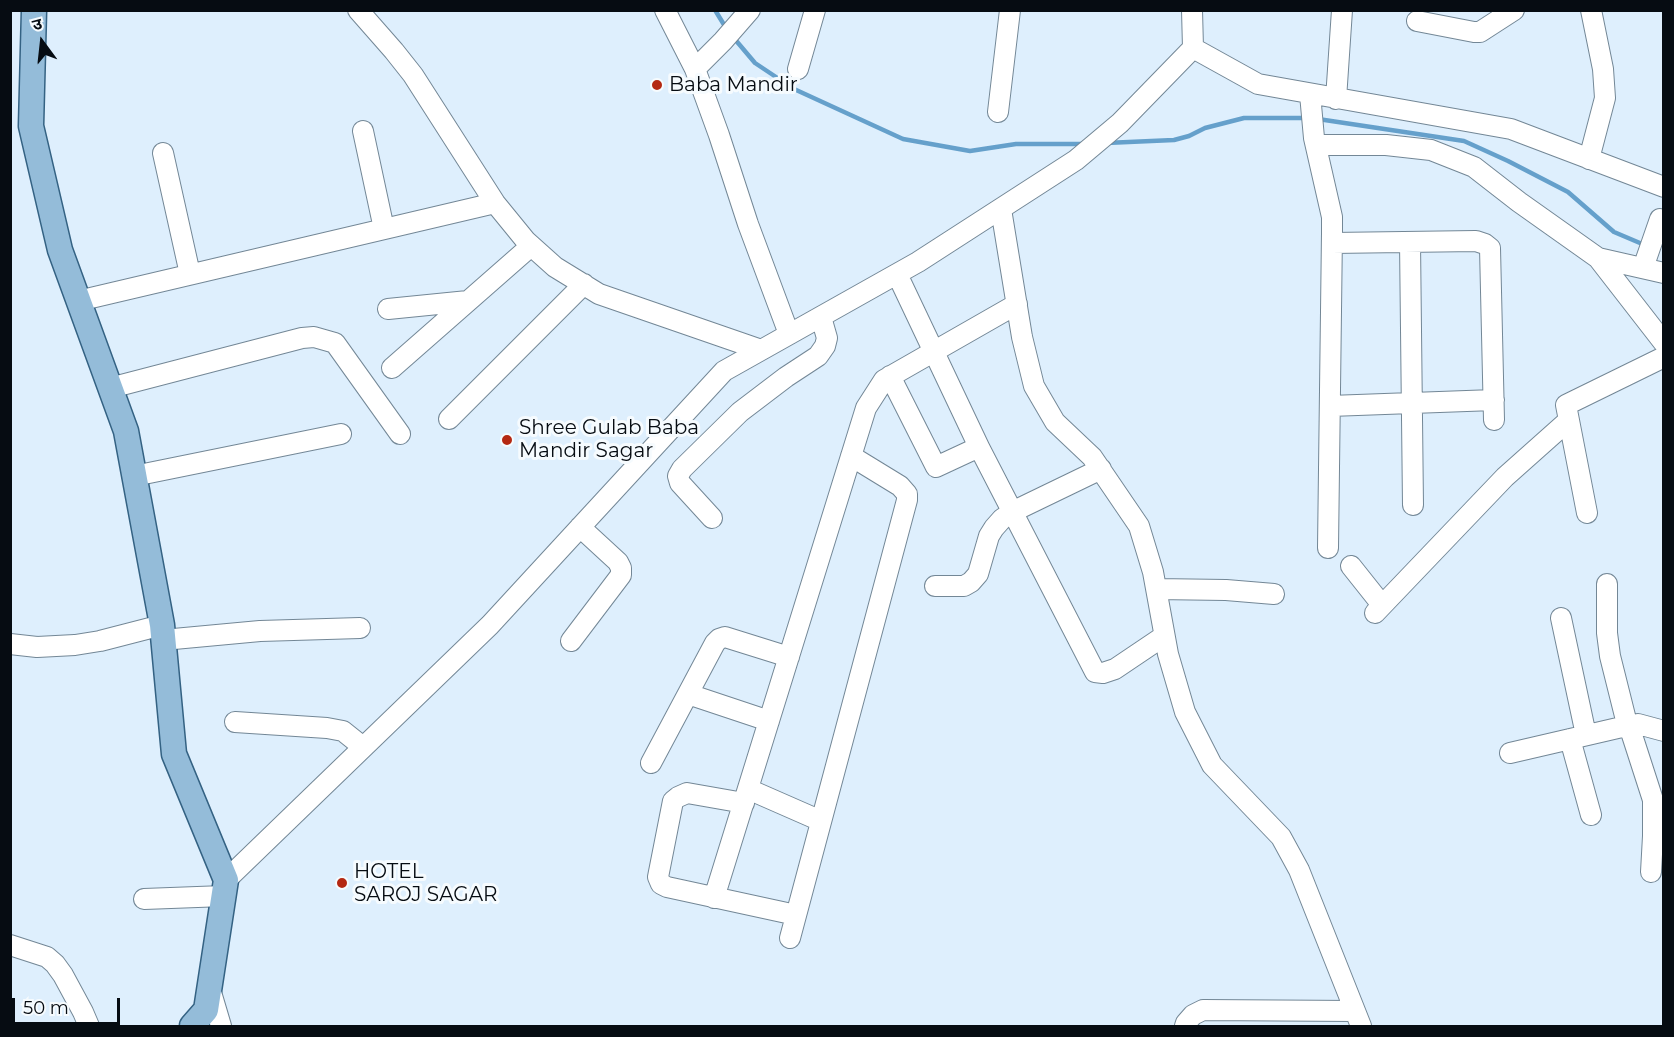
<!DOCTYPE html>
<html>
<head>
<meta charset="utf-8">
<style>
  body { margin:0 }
  #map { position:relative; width:1674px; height:1037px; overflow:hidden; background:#deeffd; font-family:Montserrat,"Noto Sans Devanagari",sans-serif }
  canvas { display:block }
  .frame { position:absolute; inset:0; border:12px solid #060c12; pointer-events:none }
  .north { position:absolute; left:12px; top:12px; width:60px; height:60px; -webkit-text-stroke:4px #f6fbfe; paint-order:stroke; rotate:345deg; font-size:16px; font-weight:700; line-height:24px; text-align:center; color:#060c12 }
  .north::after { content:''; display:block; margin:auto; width:21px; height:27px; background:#060c12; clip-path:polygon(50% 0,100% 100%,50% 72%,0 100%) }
  .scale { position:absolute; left:12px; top:998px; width:108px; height:27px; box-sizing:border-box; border:3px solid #060c12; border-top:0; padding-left:8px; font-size:18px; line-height:21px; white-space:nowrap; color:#060c12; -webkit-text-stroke:4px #f6fbfe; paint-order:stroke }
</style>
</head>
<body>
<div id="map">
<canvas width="1674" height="1037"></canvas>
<div class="frame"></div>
<div class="north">उ</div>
<div class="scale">50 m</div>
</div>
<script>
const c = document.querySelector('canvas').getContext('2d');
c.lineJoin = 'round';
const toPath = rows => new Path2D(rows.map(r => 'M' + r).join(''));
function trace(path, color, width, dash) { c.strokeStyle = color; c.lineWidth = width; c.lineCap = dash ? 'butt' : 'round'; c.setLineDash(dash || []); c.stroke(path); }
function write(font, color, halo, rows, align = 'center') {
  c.font = font + ' Montserrat,sans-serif'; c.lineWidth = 6; c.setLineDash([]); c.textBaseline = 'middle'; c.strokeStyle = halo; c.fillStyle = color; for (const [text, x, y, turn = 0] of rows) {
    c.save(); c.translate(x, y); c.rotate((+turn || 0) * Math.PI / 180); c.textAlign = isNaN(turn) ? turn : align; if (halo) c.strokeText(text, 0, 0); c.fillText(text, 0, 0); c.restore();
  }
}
trace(toPath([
  [715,10,726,28],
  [733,37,755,63,794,89,903,139,970,151,1016,144,1085,144],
  [1318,119,1464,141,1508,161,1568,192,1614,232,1647,246],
  [1106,143,1174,140,1189,136,1205,128,1244,118,1306,118]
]), '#65a0cb', 4.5);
const minor = toPath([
  [358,10,394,51,413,75,495,203,526,241,555,267,599,294,761,350],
  [665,10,695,69,719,135,748,224,789,334],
  [1417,21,1474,32,1480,32,1514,10],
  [1193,48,1258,84,1511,129,1664,187],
  [695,69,723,41,750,10],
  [798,69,815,10],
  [1310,94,1314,138,1332,217,1332,232,1328,548],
  [1336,99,1342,10],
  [998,112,1010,10],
  [363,131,384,229],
  [1316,145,1386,145,1431,150,1474,167,1519,202,1598,258,1664,343],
  [163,153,190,274],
  [1589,159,1605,98,1603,69,1591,10],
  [1001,209,1022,337,1034,386,1055,422,1092,457,1139,526,1153,572,1168,654,1185,712,1212,765,1281,837,1299,870,1361,1026],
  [1410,242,1413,505],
  [1332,243,1476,241,1485,244,1490,248,1494,420],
  [1598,258,1664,273],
  [1643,268,1660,219],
  [897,274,979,447],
  [78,301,495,203],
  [388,309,468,301],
  [392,368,531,246],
  [890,376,936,467,979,447,1095,672,1103,673,1115,669,1164,636],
  [110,388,302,338,314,337,335,343,400,434],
  [1330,406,1494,400],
  [449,419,584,284],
  [134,476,341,434],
  [1587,513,1566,405,1664,357],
  [712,518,680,483,678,476,682,469,740,412,786,377,818,356,825,346,827,338,821,317],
  [1351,566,1382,605],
  [1607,584,1607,633,1610,656,1628,728],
  [935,586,964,586,971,582,978,574,989,536,994,528,1002,519,1012,512,1101,469],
  [1156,589,1226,590,1274,594],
  [1375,613,1505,477,1569,420],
  [1561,618,1586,735],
  [163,640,260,631,360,628],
  [571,641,621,575,621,568,618,562,580,527],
  [10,644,37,647,75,645,100,641,162,625],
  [688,694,769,721],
  [235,722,327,728,343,731,363,747],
  [1570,739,1591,815],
  [1510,753,1622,727,1634,731],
  [651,763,715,643,719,639,725,637,789,657],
  [748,789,821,821],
  [744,803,687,793,678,797,673,801,658,877,661,884,667,887,796,915],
  [1651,872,1653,836,1653,800,1632,735,1638,724,1664,731],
  [226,880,490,625,724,371,918,262,1076,160,1120,123,1193,48,1192,10],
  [714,898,866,408,884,380,1017,304],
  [144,899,224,896],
  [790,938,907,500,907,494,900,486,851,456],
  [10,945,47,957,55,964,63,975,83,1012,89,1026],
  [210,989,221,1026],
  [1185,1026,1186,1023,1193,1015,1203,1010,1354,1011]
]);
const major = toPath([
  [34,10,31,126,60,250,126,431,162,625,174,754,226,880,206,1010,192,1026]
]);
trace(minor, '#738796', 22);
trace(major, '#346283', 27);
trace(minor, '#fff', 20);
trace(major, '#94bcd9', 24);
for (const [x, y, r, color] of [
  [657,85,6,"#b42812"],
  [507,440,6,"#b42812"],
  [342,883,6,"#b42812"]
]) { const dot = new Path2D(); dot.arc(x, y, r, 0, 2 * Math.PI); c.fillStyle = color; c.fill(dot); trace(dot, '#f6fbfe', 2); }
write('20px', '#060c12', '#f6fbfe', [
  ["Baba Mandir",669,85],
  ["Shree Gulab Baba",519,428],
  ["Mandir Sagar",519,451],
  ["HOTEL",354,872],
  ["SAROJ SAGAR",354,895]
], 'left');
</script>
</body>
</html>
